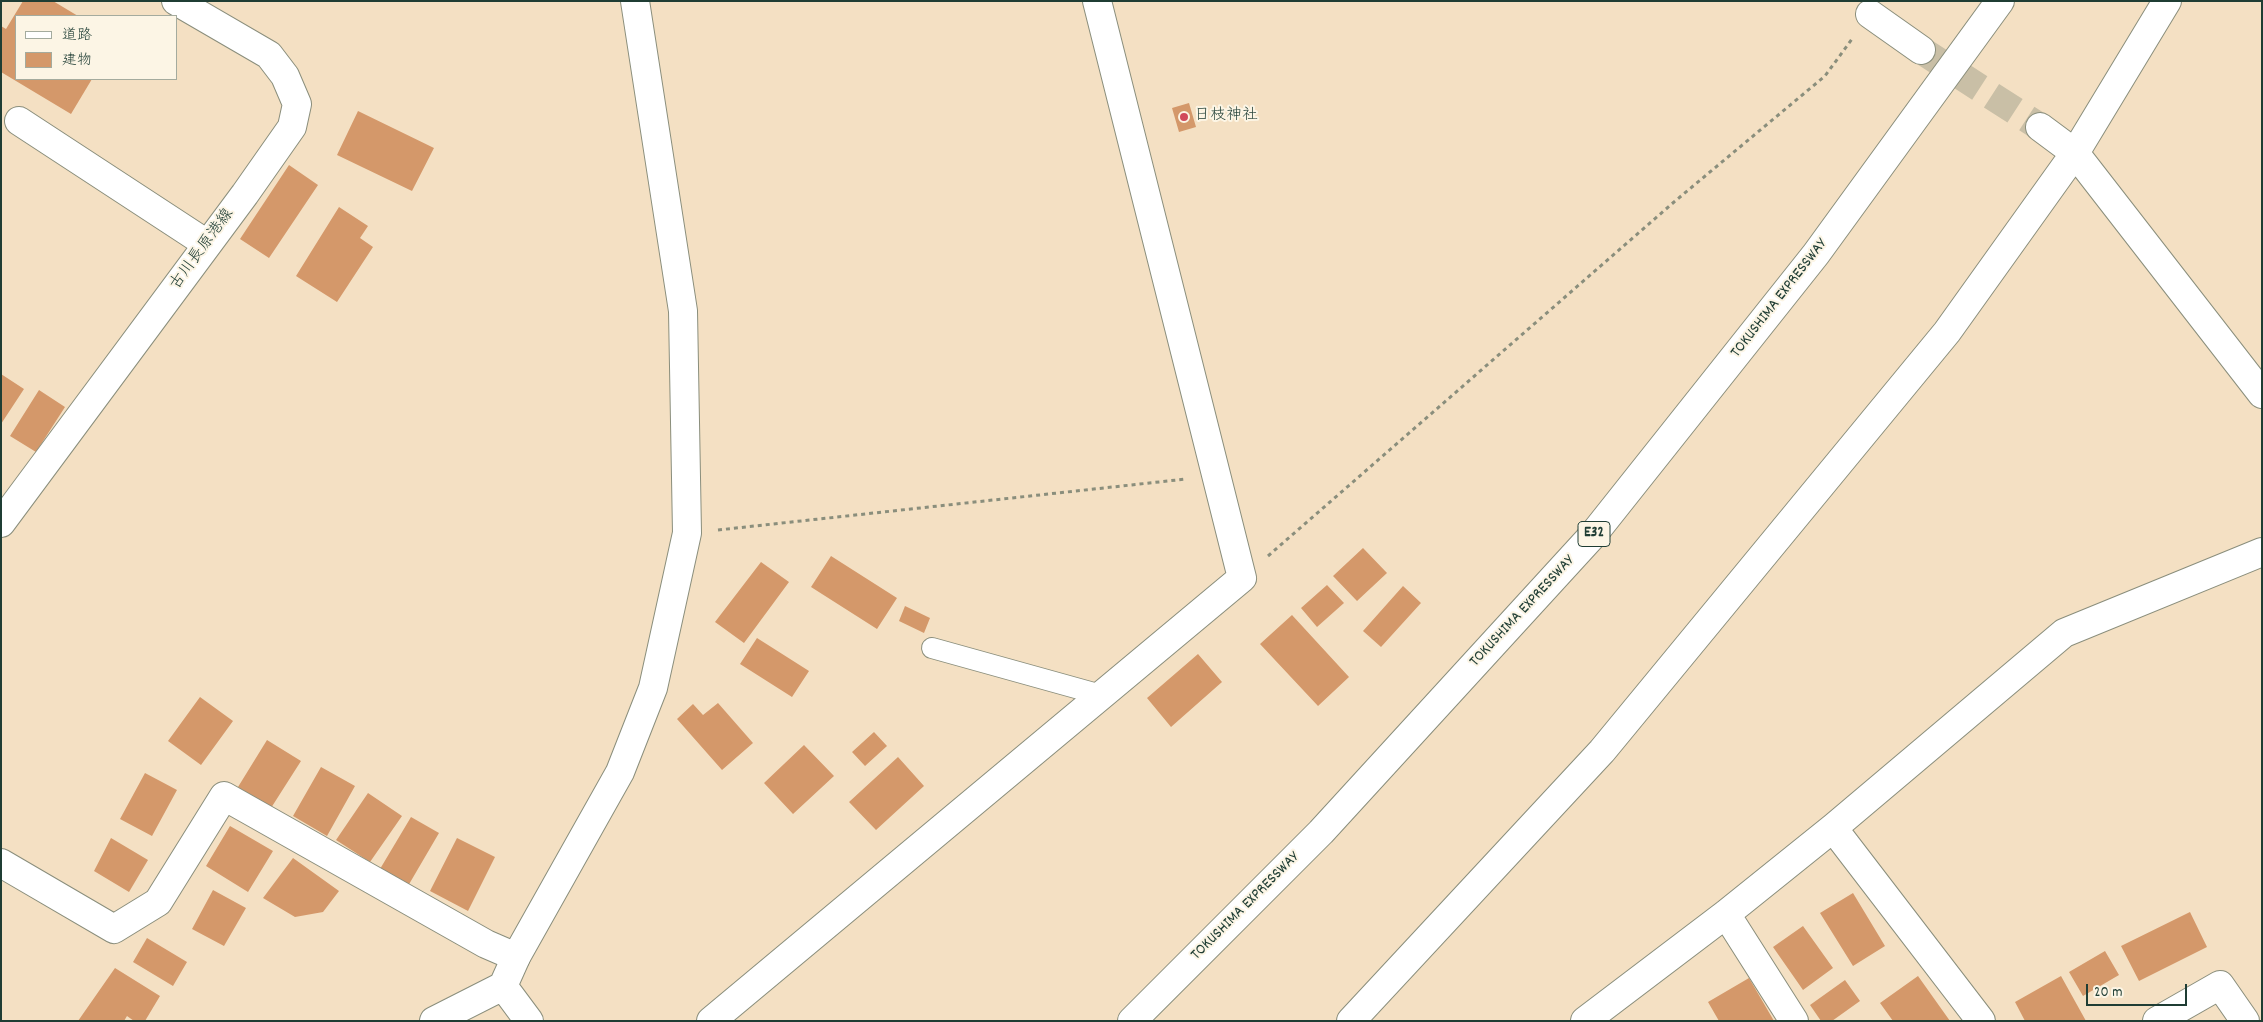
<!DOCTYPE html>
<html>
<head>
<meta charset="utf-8">
<style>
  body { margin:0 }
  #map { position:relative; width:2263px; height:1022px; overflow:hidden; background:#f4e0c3; font-family:Dekko,"Klee One",sans-serif }
  canvas { display:block }
  .frame { position:absolute; inset:0; border:2px solid #1f3d34; pointer-events:none }
  .legend { position:absolute; left:15px; top:15px; width:162px; height:65px; box-sizing:border-box; background:#fcf5e5; border:1px solid #a4ab9e; margin:0; padding:6px 9px; list-style:none; font-size:15px; color:#1f3d34 }
  .legend li { display:flex; align-items:center; gap:10px; height:25px }
  .legend b { width:25px; border:1px solid #a4ab9e }
  .scale { position:absolute; left:2086px; top:984px; width:101px; height:22px; box-sizing:border-box; border:2px solid #1f3d34; border-top:0; padding-left:6px; font-size:15px; line-height:18px; white-space:nowrap; color:#1f3d34; -webkit-text-stroke:4px #fcf5e5; paint-order:stroke }
</style>
</head>
<body>
<div id="map">
<canvas width="2263" height="1022"></canvas>
<div class="frame"></div>
<ul class="legend">
<li><b style="height:6px;background:#fff"></b>道路</li>
<li><b style="height:14px;background:#d4986a"></b>建物</li>
</ul>
<div class="scale">20 m</div>
</div>
<script>
const c = document.querySelector('canvas').getContext('2d');
c.lineJoin = 'round';
function fill(path, color) { c.fillStyle = color; c.fill(path, 'evenodd'); }
const toPath = rows => new Path2D(rows.map(r => 'M' + r).join(''));
function trace(path, color, width, dash) { c.strokeStyle = color; c.lineWidth = width; c.lineCap = dash ? 'butt' : 'round'; c.setLineDash(dash || []); c.stroke(path); }
function write(font, color, halo, rows, align = 'center') {
  c.font = font + ' Dekko,"Klee One",sans-serif'; c.lineWidth = 4; c.setLineDash([]); c.textBaseline = 'middle'; c.strokeStyle = halo; c.fillStyle = color; for (const [text, x, y, turn = 0] of rows) {
    c.save(); c.translate(x, y); c.rotate((+turn || 0) * Math.PI / 180); c.textAlign = isNaN(turn) ? turn : align; if (halo) c.strokeText(text, 0, 0); c.fillText(text, 0, 0); c.restore();
  }
}
fill(toPath([
  [23,1,53,1,78,16,16,16,16,79,92,79,71,114,1,72,1,26,6,29],
  [1189,103,1196,127,1179,132,1172,108],
  [358,111,434,148,412,191,337,155],
  [289,165,318,185,269,258,240,239],
  [339,207,368,226,360,238,373,247,337,302,296,276],
  [1,374,24,389,1,424],
  [39,390,65,407,36,452,10,436],
  [1363,548,1387,573,1357,601,1333,576],
  [831,556,897,598,877,629,811,587],
  [761,562,789,582,744,643,715,622],
  [1327,585,1344,603,1317,627,1301,608],
  [1403,586,1421,603,1381,647,1363,631],
  [905,606,930,618,924,633,899,621],
  [1292,615,1349,677,1318,706,1260,644],
  [757,638,809,671,792,697,740,664],
  [1198,654,1222,682,1171,727,1147,698],
  [200,697,233,721,201,765,168,741],
  [718,703,753,743,722,770,677,719,693,704,703,715],
  [874,732,887,746,865,766,852,752],
  [267,740,301,761,271,808,238,787],
  [804,745,834,776,793,814,764,783],
  [898,757,924,786,876,830,849,802],
  [321,767,355,786,327,836,293,816],
  [145,773,177,790,152,836,120,819],
  [368,793,402,816,370,862,336,840],
  [411,817,439,833,408,886,380,869],
  [230,826,273,851,248,892,206,866],
  [111,838,148,860,129,892,94,871],
  [457,838,495,857,468,911,430,891],
  [293,858,339,891,323,912,295,917,263,898],
  [213,890,246,908,224,946,192,929],
  [1853,893,1885,946,1853,966,1820,913],
  [2190,912,2207,947,2139,981,2121,946],
  [1803,926,1833,968,1803,990,1773,947],
  [147,938,187,962,173,986,133,962],
  [2105,951,2119,975,2083,996,2069,972],
  [115,968,160,996,145,1021,134,1021,127,1016,124,1021,78,1021],
  [1918,976,1950,1021,1893,1021,1880,1003],
  [2061,976,2086,1021,2025,1021,2015,1002],
  [1749,978,1774,1021,1719,1021,1708,1002],
  [1845,980,1860,1001,1832,1021,1821,1021,1810,1005]
]), '#d4986a');
trace(toPath([
  [1921,50,2040,127]
]), '#c9bfa6', 28, [28, 14]);
const lane = toPath([
  [932,648,1101,695]
]);
const street = toPath([
  [1870,14,1921,50],
  [19,121,207,244],
  [2040,127,2075,153,2262,394],
  [1833,828,1981,1021],
  [1,863,114,929,158,902,224,796,486,944,516,957],
  [1726,914,1794,1021],
  [711,1021,1242,578,1097,1],
  [1351,1021,1602,751,1947,332,2075,153,2167,1],
  [1585,1021,1726,914,1833,828,2064,633,2262,552],
  [2157,1021,2220,985,2245,1021]
]);
const secondary = toPath([
  [1,523,245,194,292,127,297,104,285,76,269,55,176,1],
  [434,1021,503,986],
  [529,1021,503,986,516,957,620,772,653,688,687,533,683,311,635,1]
]);
const highway = toPath([
  [1132,1021,1321,832,1592,536,1816,254,2000,1]
]);
trace(lane, '#8a8e7c', 22);
trace(street, '#8a8e7c', 30);
trace(secondary, '#8a8e7c', 30);
trace(highway, '#8a8e7c', 30);
trace(toPath([
  [718,530,1186,479],
  [1268,556,1674,202,1825,76,1852,39]
]), '#8a8e7c', 3, [4, 4]);
trace(lane, '#fff', 20);
trace(street, '#fff', 28);
trace(secondary, '#fff', 28);
trace(highway, '#fff', 28);
for (const [x, y, r, color] of [
  [1184,117,5,"#d1495b"]
]) { const dot = new Path2D(); dot.arc(x, y, r, 0, 2 * Math.PI); c.fillStyle = color; c.fill(dot); trace(dot, '#fcf5e5', 2); }
for (const [x, y, w] of [
  [1594,534,32]
]) { const box = new Path2D(); box.roundRect(x - w / 2, y - 12.5, w, 25, 4); c.fillStyle = '#fcf5e5'; c.fill(box); trace(box, '#1f3d34', 1); }
write('bold 15px', '#1f3d34', null, [
  ["E32",1594,534]
]);
write('16px', '#1f3d34', '#fcf5e5', [
  ["日枝神社",1194,117]
], 'left');
write('16px', '#1f3d34', '#fcf5e5', [
  ["古川長原港線",203,250,-54],
  ["TOKUSHIMA EXPRESSWAY",1780,299,-52],
  ["TOKUSHIMA EXPRESSWAY",1523,612,-47],
  ["TOKUSHIMA EXPRESSWAY",1246,907,-45]
]);
</script>
</body>
</html>
